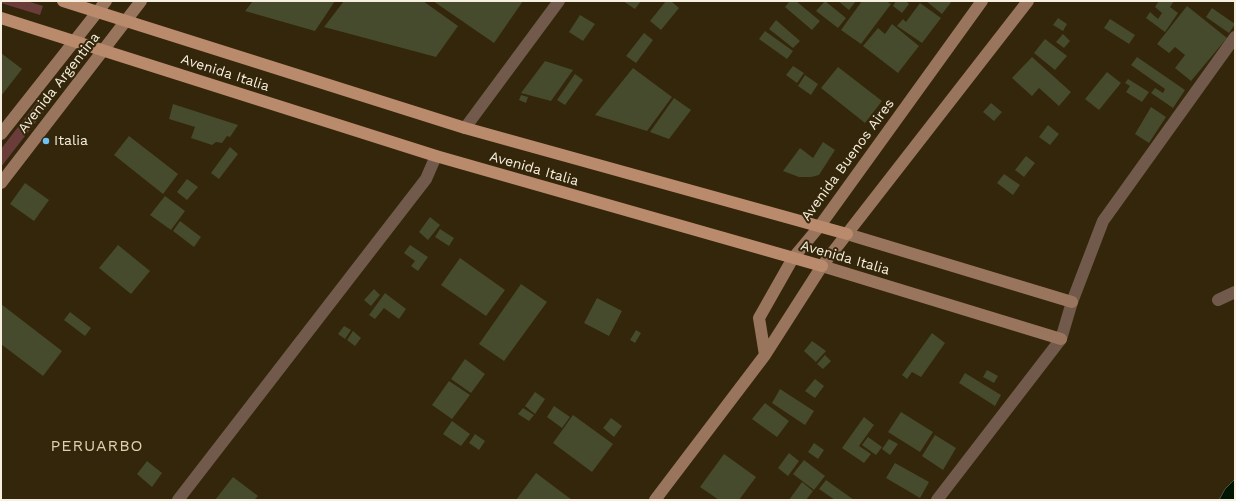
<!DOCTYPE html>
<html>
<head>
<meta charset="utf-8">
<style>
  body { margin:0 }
  #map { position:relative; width:1236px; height:501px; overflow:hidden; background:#33260a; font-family:"Work Sans",sans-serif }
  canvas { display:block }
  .frame { position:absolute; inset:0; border:2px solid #f7efdf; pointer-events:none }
</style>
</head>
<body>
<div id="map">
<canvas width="1236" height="501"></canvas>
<div class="frame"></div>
</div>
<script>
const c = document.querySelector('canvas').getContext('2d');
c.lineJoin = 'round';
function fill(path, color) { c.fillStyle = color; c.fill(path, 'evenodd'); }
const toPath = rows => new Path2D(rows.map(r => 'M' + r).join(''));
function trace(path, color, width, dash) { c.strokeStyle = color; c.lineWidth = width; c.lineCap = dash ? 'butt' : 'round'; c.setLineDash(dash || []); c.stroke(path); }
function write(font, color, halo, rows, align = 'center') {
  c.font = font + ' "Work Sans",sans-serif'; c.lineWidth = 4; c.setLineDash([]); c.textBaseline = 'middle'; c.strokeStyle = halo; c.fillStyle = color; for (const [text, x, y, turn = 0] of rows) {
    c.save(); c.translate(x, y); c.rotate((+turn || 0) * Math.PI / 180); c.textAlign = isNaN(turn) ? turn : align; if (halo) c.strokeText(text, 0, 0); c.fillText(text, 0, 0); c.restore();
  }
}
fill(toPath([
  [1,1,27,1,43,6,40,15,1,3],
  [38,101,49,105,1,167,1,149]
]), '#6a3d3a');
const water = toPath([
  [1235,479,1235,500,1219,500,1225,489,1235,479]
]);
fill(water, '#001502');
trace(water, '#4a5644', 1);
fill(toPath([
  [253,1,335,1,315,31,245,11],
  [344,1,423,1,458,26,436,57,324,27],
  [433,1,523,1,494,43],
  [623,1,641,1,635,9],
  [666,1,671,1,679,8,661,30,650,21],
  [790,1,796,1,820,21,812,30,785,7],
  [825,1,846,18,838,28,816,11],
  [838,1,856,1,849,10],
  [862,1,886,1,891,4,861,44,841,30],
  [896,1,906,1,909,4,902,13,893,6],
  [926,1,952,1,942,14],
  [1159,1,1174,1,1170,7,1178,13,1165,32,1146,18,1150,12,1158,19,1162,13,1155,7],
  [920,3,941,18,922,43,897,26,903,19,906,22],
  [1187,6,1227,38,1191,81,1175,68,1185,55,1175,47,1169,53,1157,44],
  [1212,8,1235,24,1229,33,1206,17],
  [580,15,595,24,583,41,569,32],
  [1058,18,1067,24,1063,31,1053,25],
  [1110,19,1135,35,1129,44,1104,28],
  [776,20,800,41,793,48,769,29],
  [892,24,919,46,898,73,863,46,878,28,885,34],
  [765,31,793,51,787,59,759,39],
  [644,33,653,40,636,63,626,56],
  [1063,34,1070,41,1064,48,1056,42],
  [1045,39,1067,56,1055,70,1034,53],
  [1,53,22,69,1,96],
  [1032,57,1071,92,1059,106,1039,88,1032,96,1012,78],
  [1137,57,1185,90,1173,108,1151,93,1155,88,1163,93,1165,89,1131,65],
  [545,61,573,70,551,101,521,93],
  [793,66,804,73,797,83,786,75],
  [838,67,882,101,865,123,821,88],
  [633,68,672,97,647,131,595,115],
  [1107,72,1121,83,1099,110,1085,99],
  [575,74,583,80,565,105,557,100],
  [805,75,818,84,811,95,798,86],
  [1128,79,1149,92,1142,102,1126,92,1130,86,1125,83],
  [521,95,528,97,526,103,519,100],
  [674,98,691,110,669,139,650,132],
  [991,103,1002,112,994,121,983,112],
  [173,104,238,125,230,137,227,136,222,143,216,142,212,145,191,138,195,127,169,119],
  [1151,107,1166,117,1149,143,1135,134],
  [1048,125,1059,134,1050,145,1039,137],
  [129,136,178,174,163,194,114,155],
  [823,142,835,150,819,175,811,177,799,177,783,171,800,148,813,158],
  [230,147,238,154,219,179,211,173],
  [1026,156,1035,163,1024,177,1015,170],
  [1004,174,1020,185,1013,195,997,183],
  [187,179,198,187,187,200,177,192],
  [25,183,49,200,34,221,10,204],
  [165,196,185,211,171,230,150,215],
  [430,217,440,225,428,240,419,232],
  [180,221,201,237,194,247,173,231],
  [440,229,454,238,449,246,435,237],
  [118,245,150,271,131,294,99,268],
  [410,245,428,257,418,271,411,266,415,261,404,253],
  [460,258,505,290,486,316,441,285],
  [521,284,547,302,504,361,479,344],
  [374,289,380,295,371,306,364,300],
  [385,293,406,309,399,319,384,308,375,319,369,315],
  [597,298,622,311,609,336,584,323],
  [1,304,62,351,43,376,1,344],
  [70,312,91,328,85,336,64,320],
  [344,326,351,330,345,339,338,334],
  [636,330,641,333,635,343,630,340],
  [353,331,361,338,355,346,347,340],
  [932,333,945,343,921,377,912,372,907,379,902,375],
  [812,341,826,351,816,362,804,351],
  [825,355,831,361,823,369,817,364],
  [465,359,485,374,471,393,451,379],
  [987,370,998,376,994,383,983,377],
  [965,373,1001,395,995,406,959,383],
  [815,379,824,386,815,398,805,391],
  [449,381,470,395,452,419,432,405],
  [780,389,814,411,805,425,772,403],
  [535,392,545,399,535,414,525,406],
  [765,403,789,421,777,437,752,419],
  [554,406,570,417,562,428,547,417],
  [523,408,534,415,529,421,518,414],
  [901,412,933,432,920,452,888,432],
  [573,415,613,444,592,472,553,443],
  [864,417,874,425,859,446,871,454,864,463,842,448],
  [611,418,622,426,614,437,603,428],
  [452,421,470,434,461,446,443,434],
  [475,434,485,441,479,450,469,443],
  [935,435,956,448,943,470,922,456],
  [868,437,882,447,876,455,862,445],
  [889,439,898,444,890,455,882,449],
  [814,443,824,450,818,459,808,452],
  [789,453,799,461,788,476,778,468],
  [724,454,756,477,739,500,719,500,700,487],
  [804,460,825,476,814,490,793,474],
  [147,461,162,473,152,487,137,474],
  [895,463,929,482,920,498,886,478],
  [536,473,572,500,516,500],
  [233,477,258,496,254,500,215,500],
  [826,480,854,500,835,500,819,489],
  [802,482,813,491,806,500,789,500]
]), '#464b2d');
trace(toPath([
  [465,128,559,1],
  [1218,300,1235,292],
  [178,500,426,179,436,156],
  [937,500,1061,339,1072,302,1103,221,1235,37]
]), '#715a4b', 12);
trace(toPath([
  [1,134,106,1],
  [1,183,141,1],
  [847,234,1072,302],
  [822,266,1061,339],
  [765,355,759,318,793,258,819,227,982,1],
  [655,500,765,355,822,266,1028,1]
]), '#9a755d', 12);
trace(toPath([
  [63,1,465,128,847,234],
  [1,18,436,156,822,266]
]), '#b98a6b', 12);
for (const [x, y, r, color] of [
  [46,141,4,"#6fc2f4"]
]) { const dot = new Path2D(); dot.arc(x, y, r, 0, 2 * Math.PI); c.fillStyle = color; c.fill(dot); trace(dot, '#33260a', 1.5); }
write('14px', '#f7efdf', '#33260a', [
  ["Avenida Italia",225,73,18],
  ["Avenida Argentina",59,83,-52],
  ["Avenida Buenos Aires",848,160,-54],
  ["Avenida Italia",534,169,16],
  ["Avenida Italia",845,258,16]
]);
write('14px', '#f7efdf', '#33260a', [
  ["Italia",54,141]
], 'left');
c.letterSpacing = '1px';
write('16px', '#deceae', '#33260a', [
  ["PERUARBO",97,446]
]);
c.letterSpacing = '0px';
</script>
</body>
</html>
